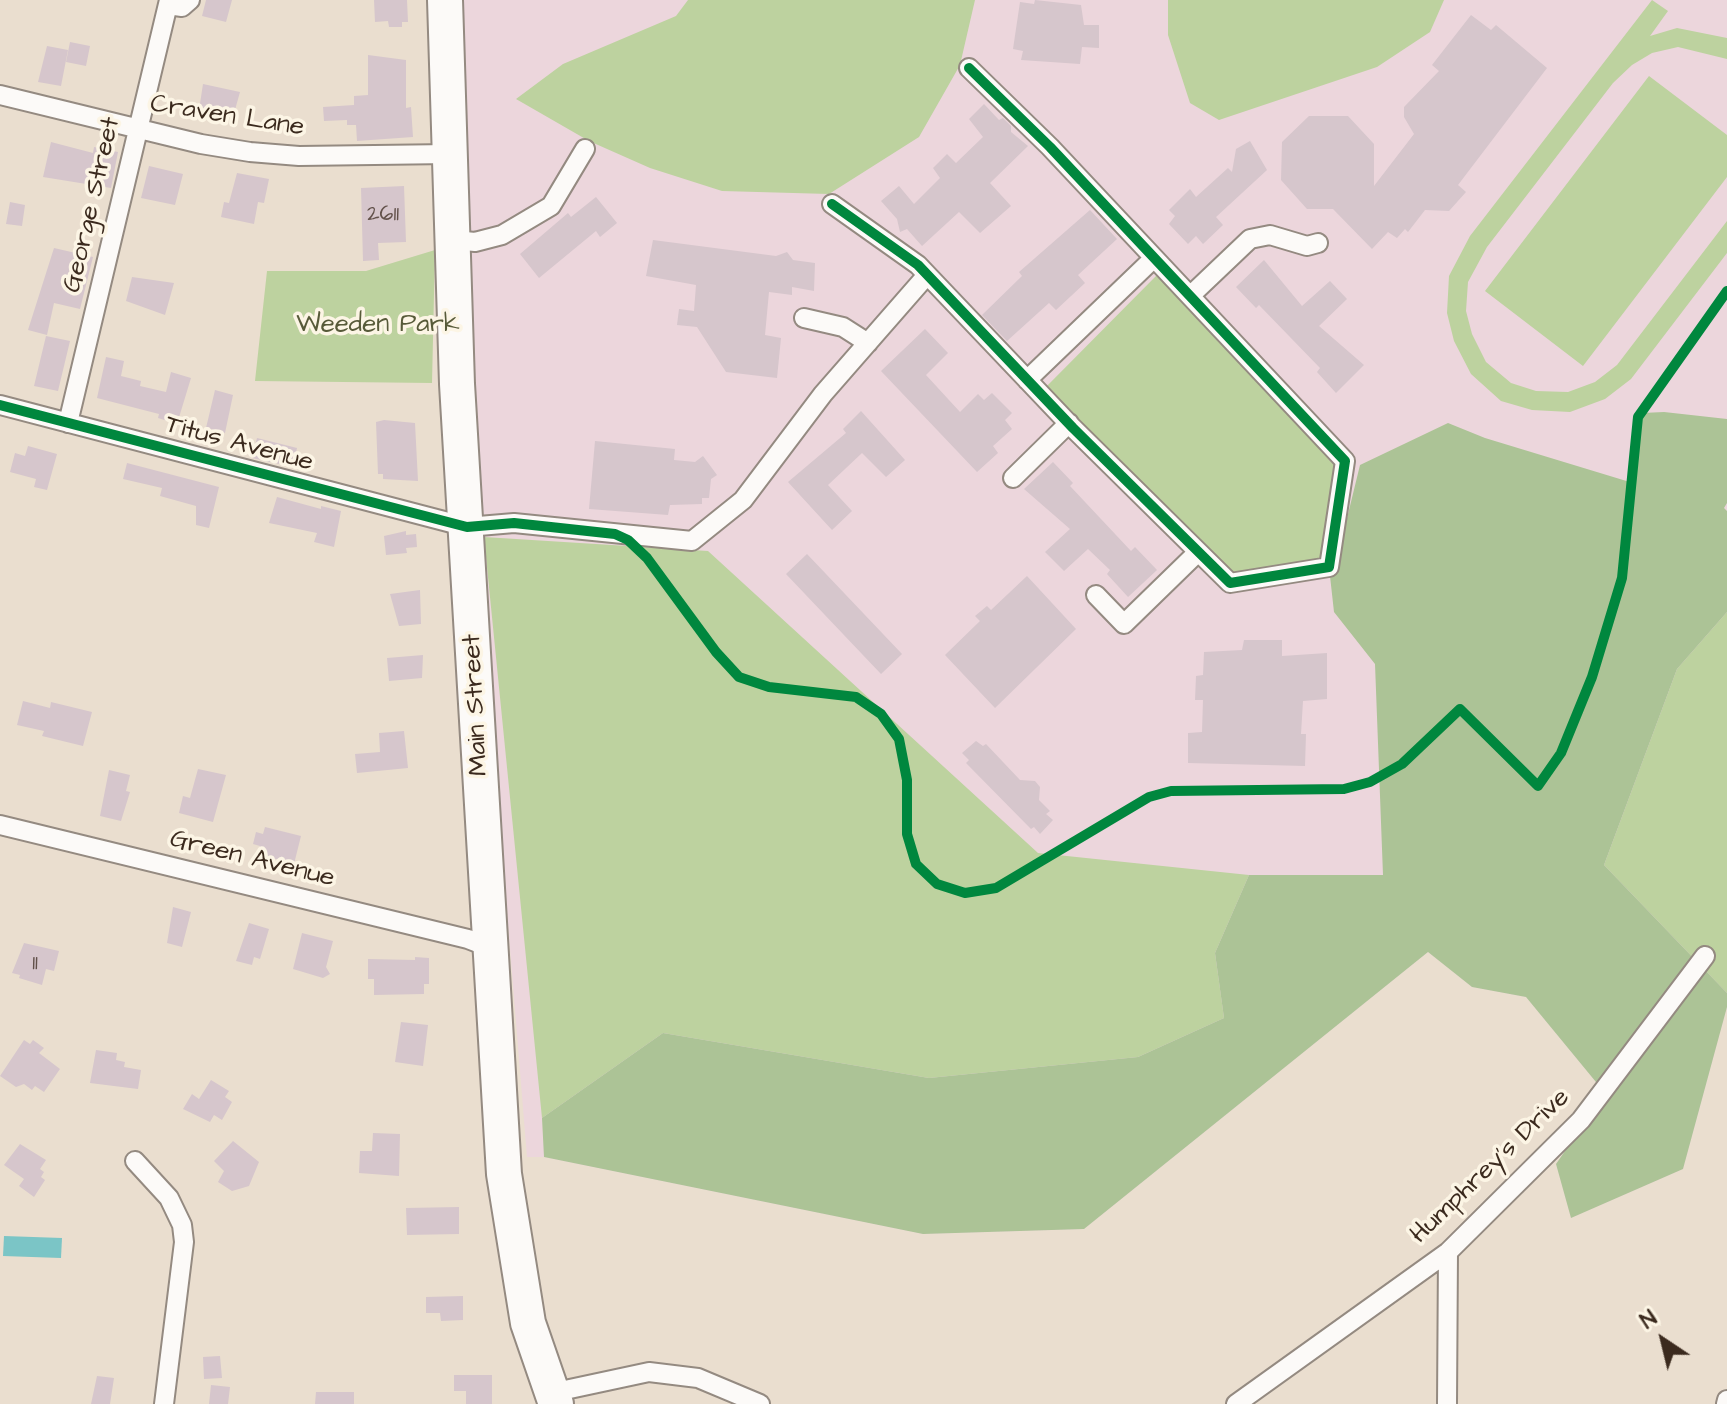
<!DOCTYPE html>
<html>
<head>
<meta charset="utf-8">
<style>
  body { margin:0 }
  #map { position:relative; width:1727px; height:1404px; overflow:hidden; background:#eadecf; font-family:"Architects Daughter",sans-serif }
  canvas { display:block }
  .north { position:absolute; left:1623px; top:1300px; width:80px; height:80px; -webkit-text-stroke:6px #fcf5e5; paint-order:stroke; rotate:325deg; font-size:22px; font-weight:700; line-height:32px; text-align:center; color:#3b2a1e }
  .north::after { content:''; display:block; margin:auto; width:28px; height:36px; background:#3b2a1e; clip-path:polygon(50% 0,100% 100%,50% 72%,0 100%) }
</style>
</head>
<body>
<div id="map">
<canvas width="1727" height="1404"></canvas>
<div class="north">N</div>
</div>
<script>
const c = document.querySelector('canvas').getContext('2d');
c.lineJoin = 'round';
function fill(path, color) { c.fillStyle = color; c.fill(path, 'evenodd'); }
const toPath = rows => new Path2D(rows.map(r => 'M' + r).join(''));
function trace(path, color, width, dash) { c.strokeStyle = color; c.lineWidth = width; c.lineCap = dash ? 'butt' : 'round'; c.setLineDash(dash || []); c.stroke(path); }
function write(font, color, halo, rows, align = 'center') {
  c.font = font + ' "Architects Daughter",sans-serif'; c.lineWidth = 7; c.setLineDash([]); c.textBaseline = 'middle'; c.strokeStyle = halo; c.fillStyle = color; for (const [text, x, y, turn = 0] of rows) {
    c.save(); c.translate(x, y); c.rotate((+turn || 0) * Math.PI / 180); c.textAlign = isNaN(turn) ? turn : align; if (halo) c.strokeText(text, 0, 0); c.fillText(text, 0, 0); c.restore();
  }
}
fill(toPath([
  [462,0,1727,0,1727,1007,1683,1169,1571,1218,1556,1164,1605,1093,1526,997,1472,987,1428,952,1084,1229,923,1234,544,1157,527,1157,477,544,461,153]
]), '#ecd6dc');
fill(toPath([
  [688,0,975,0,960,65,919,137,829,194,722,191,650,168,589,141,516,99,563,64,676,16],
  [1444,0,1430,32,1377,67,1219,120,1190,103,1168,35,1168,0],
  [1652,0,1668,11,1650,36,1677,28,1727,38,1727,59,1678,47,1652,53,1632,65,1613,83,1487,247,1468,282,1466,311,1472,334,1486,362,1511,383,1536,391,1568,392,1595,382,1617,365,1727,221,1727,253,1631,379,1605,399,1570,412,1532,410,1501,401,1471,374,1454,341,1447,313,1449,276,1470,236],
  [1649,76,1727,135,1727,177,1583,366,1485,291],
  [435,250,432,383,255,381,267,271,366,271],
  [1158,274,1338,463,1322,561,1232,576,1045,388],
  [484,537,708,551,1038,853,1249,875,1215,953,1224,1018,1138,1057,929,1078,663,1033,542,1118],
  [1727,612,1727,993,1604,865,1677,669]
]), '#bdd29f');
fill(toPath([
  [1664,412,1727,419,1727,503,1724,508,1727,511,1727,612,1677,669,1604,865,1727,993,1727,1007,1683,1169,1571,1218,1556,1164,1605,1093,1526,997,1472,987,1428,952,1084,1229,923,1234,544,1157,542,1118,663,1033,929,1078,1138,1057,1224,1018,1215,953,1249,875,1383,875,1375,664,1334,612,1329,567,1340,547,1360,465,1448,423,1485,438,1633,483,1642,413]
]), '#acc396');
fill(toPath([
  [4,1236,62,1238,61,1258,3,1256]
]), '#7bc5c6');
fill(toPath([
  [206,0,232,0,226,22,202,16],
  [374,0,407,0,408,22,402,22,402,27,389,27,388,21,375,22],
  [1035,0,1081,5,1084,25,1099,25,1099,48,1082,47,1080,64,1021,60,1023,51,1013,49,1020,2,1034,4],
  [1471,15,1491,30,1496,25,1547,68,1458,185,1466,192,1449,211,1425,210,1408,232,1405,229,1397,238,1388,232,1372,249,1333,209,1307,209,1281,180,1282,142,1309,116,1348,116,1374,144,1374,186,1414,134,1404,117,1404,107,1439,71,1432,65],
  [70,42,90,46,86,66,66,62],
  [47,46,68,50,61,86,38,82],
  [368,55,406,60,406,108,411,107,413,137,357,141,356,125,347,125,347,120,324,121,323,107,354,105,354,96,368,95],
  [203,84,240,92,233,117,199,110],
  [984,104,999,120,1003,118,1011,126,1011,132,1028,146,990,183,1011,206,980,233,959,212,922,246,907,229,900,232,897,219,881,201,899,186,914,204,940,178,933,168,947,154,956,163,983,137,969,119],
  [1250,141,1267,170,1216,217,1223,225,1203,244,1196,236,1188,244,1169,224,1175,216,1169,210,1190,189,1196,197,1228,168,1232,172,1236,149],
  [51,142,93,153,94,147,118,152,111,188,43,177],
  [149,166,183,174,175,205,141,198],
  [237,173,269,179,264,203,258,202,254,224,221,217,224,202,229,203],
  [404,186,406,242,378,243,379,260,363,261,361,188],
  [596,197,617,223,600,237,596,231,539,278,520,254,568,213,571,217],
  [10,202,25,205,22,226,6,224],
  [1090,210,1117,239,1078,275,1085,283,1056,310,1049,303,1007,341,982,315,1022,276,1019,272],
  [653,240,776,256,787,252,793,260,815,263,814,291,792,287,792,295,769,292,765,335,781,338,777,378,726,372,697,327,677,325,679,309,694,311,696,285,646,276],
  [54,248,93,257,80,309,54,303,47,335,28,330],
  [1264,260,1302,306,1330,281,1347,299,1319,326,1364,365,1336,393,1317,372,1320,368,1259,305,1256,308,1236,287],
  [132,277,174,283,165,315,126,301],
  [925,329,948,353,926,375,960,412,978,394,984,400,992,393,1012,413,1005,420,1012,429,993,446,998,453,977,472,881,371],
  [46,336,70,341,58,391,34,386],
  [106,357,124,361,121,376,141,381,140,386,166,392,171,372,191,378,177,424,158,418,159,414,97,398],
  [215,390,233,395,225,433,206,428],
  [861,411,905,460,886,477,862,453,828,485,852,511,832,530,788,482,846,433,843,429],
  [384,420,415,423,418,481,383,479,383,474,378,474,376,422],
  [257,438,297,448,293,467,252,458],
  [595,441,675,449,674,460,695,462,703,456,717,475,711,479,709,498,702,498,702,504,670,505,668,515,589,509],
  [28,446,57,454,47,490,34,487,36,479,10,472,15,453,25,456],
  [1053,462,1073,483,1070,486,1131,551,1135,547,1157,570,1128,597,1107,574,1110,570,1088,549,1064,571,1045,552,1070,529,1024,489],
  [127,463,219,487,209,528,196,525,196,506,160,496,162,488,123,479],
  [277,497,321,509,321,506,341,511,334,547,314,542,317,533,269,523],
  [406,531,406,535,416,534,417,547,406,548,407,553,386,555,384,536],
  [807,554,902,654,881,674,786,574],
  [1027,576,1076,629,995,708,945,655,980,621,975,616,987,606,991,610],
  [420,590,421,624,399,626,390,594],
  [1244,640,1282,640,1282,656,1327,653,1327,699,1303,701,1301,734,1306,734,1305,766,1188,763,1188,733,1202,732,1203,700,1195,700,1196,676,1203,675,1204,652,1242,650],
  [423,655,422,678,389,681,387,658],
  [23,701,50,708,51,702,92,712,83,746,42,736,44,731,17,725],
  [404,731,408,768,357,773,355,754,380,752,379,733],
  [976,741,983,746,986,744,1020,780,1035,781,1040,787,1039,800,1050,811,1046,814,1053,820,1040,834,1034,827,1031,829,966,763,969,760,962,753],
  [198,769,226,775,213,822,179,813,183,796,190,798],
  [109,770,130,775,126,791,130,792,121,821,100,816],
  [265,827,301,836,294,864,258,854,260,846,253,844,256,832,263,834],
  [173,907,191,912,182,947,167,943],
  [249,923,269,929,260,959,254,957,252,965,236,961],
  [302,933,333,941,326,967,330,974,323,978,293,969],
  [24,943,59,951,54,971,46,969,42,985,19,978,20,975,12,973],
  [415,957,429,958,429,984,424,984,424,994,374,995,374,979,368,979,368,959,415,960],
  [401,1022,428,1025,423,1066,395,1062],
  [24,1040,30,1044,33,1040,44,1048,39,1053,60,1069,44,1092,35,1086,32,1090,24,1084,16,1087,0,1076],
  [96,1050,117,1053,116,1060,125,1062,124,1067,141,1070,138,1089,90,1083],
  [211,1080,229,1091,225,1097,232,1102,222,1120,214,1115,210,1122,183,1109,192,1094,199,1099],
  [373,1133,400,1134,399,1176,359,1173,360,1151,372,1151],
  [233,1141,259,1162,249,1186,232,1191,218,1182,224,1171,214,1161],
  [20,1144,46,1160,40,1169,44,1172,41,1177,45,1180,34,1197,19,1186,24,1179,4,1165],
  [459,1207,459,1234,407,1235,406,1208],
  [463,1296,463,1320,441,1321,440,1313,426,1313,426,1297],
  [220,1356,222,1378,204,1379,203,1357],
  [454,1375,492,1375,492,1404,466,1404,466,1391,454,1391],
  [97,1376,114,1378,110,1404,91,1404],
  [211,1385,230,1387,228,1404,209,1404],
  [316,1392,354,1392,354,1404,315,1404]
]), '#d6c6cc');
const street = toPath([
  [168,5,182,7,190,0],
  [0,95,201,144,250,152,299,156,450,154],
  [832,204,918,265,1073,428,1230,583,1329,567,1345,461,1050,147,969,68],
  [454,240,475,242,502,235,551,206,585,149],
  [1190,296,1250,239,1270,235,1307,246,1318,243],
  [804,318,843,327,868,343],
  [1027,380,1154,258],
  [0,405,467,527,514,523,692,541,743,500,823,394,927,275],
  [68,423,169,0],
  [1013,478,1069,423],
  [1096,595,1124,624,1198,552],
  [0,825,468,939,491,948],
  [135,1161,169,1198,182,1225,184,1242,164,1404],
  [551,1393,649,1372,698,1378,760,1404],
  [1236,1404,1448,1252,1581,1120,1705,956],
  [1447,1404,1448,1252],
  [1726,1404,1727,1400]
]);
const highway = toPath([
  [445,0,457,384,504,1174,528,1323,556,1404]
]);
trace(street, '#948a81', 22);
trace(highway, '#948a81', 38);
trace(street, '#fcfaf8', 18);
trace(highway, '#fcfaf8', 34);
trace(toPath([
  [832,204,918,265,1073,428,1230,583,1329,567,1345,461,1050,147,969,68],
  [0,405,467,527,514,523,615,534,628,540,647,558,716,652,739,677,769,687,856,697,881,714,899,739,907,780,907,834,916,864,937,884,965,893,996,888,1149,797,1171,791,1344,789,1370,782,1402,764,1460,709,1538,786,1561,753,1592,677,1622,578,1638,417,1727,291]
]), '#00873e', 10);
write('22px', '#62514a', null, [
  ["2611",383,215],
  ["11",35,964]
]);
write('26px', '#3b2a1e', '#fcf5e5', [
  ["Craven Lane",227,117,9],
  ["George Street",93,205,-77],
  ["Titus Avenue",239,445,15],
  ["Main Street",477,705,-93],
  ["Green Avenue",252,860,14],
  ["Humphrey's Drive",1491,1167,-44]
]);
write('26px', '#575a39', '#fcf5e5', [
  ["Weeden Park",378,326]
]);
</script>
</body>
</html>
